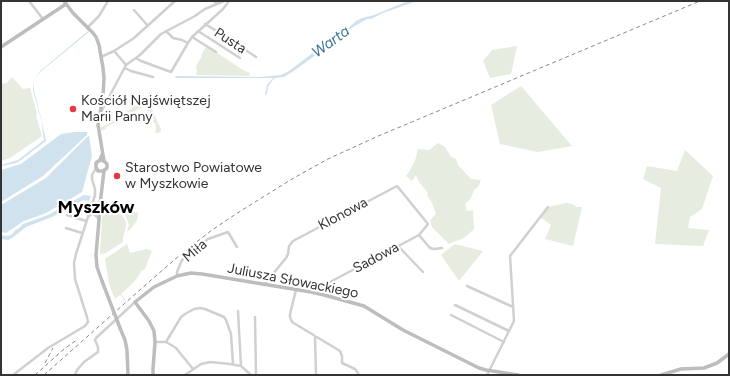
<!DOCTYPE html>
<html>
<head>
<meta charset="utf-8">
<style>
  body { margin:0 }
  #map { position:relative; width:730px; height:376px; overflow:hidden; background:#fff; font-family:Figtree,sans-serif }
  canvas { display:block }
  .frame { position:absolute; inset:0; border:2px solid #333; pointer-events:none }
</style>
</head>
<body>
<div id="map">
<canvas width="730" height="376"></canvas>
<div class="frame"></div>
</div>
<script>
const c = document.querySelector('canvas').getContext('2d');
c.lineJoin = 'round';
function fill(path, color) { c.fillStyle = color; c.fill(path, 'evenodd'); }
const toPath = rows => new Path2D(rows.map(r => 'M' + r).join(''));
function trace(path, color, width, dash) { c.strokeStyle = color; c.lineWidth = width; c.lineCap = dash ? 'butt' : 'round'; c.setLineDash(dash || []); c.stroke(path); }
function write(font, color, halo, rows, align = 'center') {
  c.font = font + ' Figtree,sans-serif'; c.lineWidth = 4; c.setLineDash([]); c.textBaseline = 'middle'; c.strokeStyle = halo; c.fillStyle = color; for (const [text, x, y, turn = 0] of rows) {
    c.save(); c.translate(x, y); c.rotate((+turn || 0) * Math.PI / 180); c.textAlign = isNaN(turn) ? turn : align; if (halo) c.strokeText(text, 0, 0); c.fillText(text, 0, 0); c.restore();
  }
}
fill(toPath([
  [517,46,511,74,490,78,483,61,492,50],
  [206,47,216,52,243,70,250,73,249,76,196,75,197,71,196,66,202,56,201,55],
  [12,77,23,89,30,88,37,114,36,116,42,136,10,158,1,161,1,84,7,83],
  [521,86,572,146,538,152,500,144,491,105],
  [147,99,161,129,161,131,158,133,155,133,156,128,155,125,156,124,155,123,154,123,153,122,154,119,150,111,148,111,145,106,119,119,116,121,116,122,106,127,106,129,101,131,101,127,118,119,133,107],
  [438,143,445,147,451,157,456,159,458,165,471,179,481,180,478,187,474,190,471,198,465,204,467,211,473,210,474,229,464,238,449,244,432,227,430,220,436,214,432,203,427,195,428,193,424,188,419,182,416,175,412,181,406,176,409,172,415,161,418,149,429,150],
  [685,150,713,176,702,209,690,217,688,228,709,230,703,246,655,244,661,188,643,179,647,166,677,171],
  [566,203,572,204,577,207,582,207,573,246,545,239,551,225,540,217,548,207],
  [104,204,138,213,137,220,130,230,127,231,129,225,127,219,125,215,122,212,112,209,106,211,102,213],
  [112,212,122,215,126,222,126,227,123,237,123,242,106,253,100,254,102,217,107,213],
  [127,244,130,253,147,249,152,251,145,269,141,271,138,277,129,287,115,299,109,284,105,259],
  [455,244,483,251,459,281,441,255]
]), '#e6ecdf');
fill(toPath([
  [408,1,417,1,383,13,371,19,367,19,353,27,337,38,326,48,292,72,284,77,275,78,272,81,268,87,267,94,265,95,267,85,273,78,176,78,175,76,260,77,281,75,289,71,314,52,321,45,325,44,335,35,347,29,356,21,362,18,374,15],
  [88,31,89,32,39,73,34,81,34,90,42,122,46,141,21,160,16,163,1,166,1,165,18,160,44,140,43,135,42,123,33,90,34,81,39,72],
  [75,132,87,132,87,135,43,176,1,202,1,170,21,164,61,134],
  [88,136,89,136,92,156,82,192,46,213,24,221,6,233,1,232,1,205,46,178],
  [84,195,91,196,89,201,83,200,52,217,26,227,12,238,8,240,1,239,1,235,6,236,11,235,14,232,15,230,18,229,23,224,48,215]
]), '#cfe2ee');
trace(toPath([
  [120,294,125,300]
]), '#cfe2ee', 1);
trace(toPath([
  [29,1,43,19],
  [214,1,217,4],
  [134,10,148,26],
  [205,24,220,33,256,57],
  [87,28,99,16,108,1],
  [166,31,173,38,182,40,188,43],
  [198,31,240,58],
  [192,37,216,52],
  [115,52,126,65],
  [101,57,114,51,134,38,175,1],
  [136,58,141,61,171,72,188,43,192,37,223,9,229,1],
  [125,68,131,71,153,77],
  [100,114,126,65,140,55,161,34,195,16,205,9,224,1],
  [67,215,86,221],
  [89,216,91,214,94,214,99,219],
  [66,228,82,233],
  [419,235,430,248,434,249,442,248],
  [398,246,423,272],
  [177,276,177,272,182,260,208,239,228,232,237,247],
  [265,284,277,269,286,258,288,254,289,246,293,241,397,186,428,224,419,235,311,292],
  [467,286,513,307],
  [296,290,290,314,290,317,292,322,340,351,342,356,342,363,355,369,358,373,358,375],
  [455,305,509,331],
  [238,311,241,366],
  [451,315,504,342],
  [255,317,256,375],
  [315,336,316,375],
  [155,342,166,342,181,317,185,314,194,309,200,308,205,309,224,317,226,320,231,334,233,364],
  [166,342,176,348,193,369],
  [13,375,48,348,85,326,88,322,87,317,75,279,74,263,76,254,95,195,95,189,92,179,92,175,96,168],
  [75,375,77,370,84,362,98,352,98,347,95,340,96,338,135,302],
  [185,375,201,364,210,362,230,364,241,366,251,375],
  [487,375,514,321,510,256,548,207]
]), '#d0d0d0', 2.5);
trace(toPath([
  [64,1,73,13,93,33,96,37,99,45,103,68,104,78,103,96,98,125,104,161],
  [1,47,66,4],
  [100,160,104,161,107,164,107,168,103,171,98,171,96,167,96,163,100,160,102,155],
  [102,281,97,267,96,255,101,196,104,171],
  [120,328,125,340,127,350,128,375],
  [153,375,153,369,155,342,154,331,149,321,135,302,154,287,177,276,191,273,202,274,311,292,324,295,364,306,403,330,479,368,486,370,518,375],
  [661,375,681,369,704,368,717,363,729,354]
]), '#bdbdbd', 3.5);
trace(toPath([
  [45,363,53,348],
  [24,375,25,374],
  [35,375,64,349,78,339],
  [44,375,150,281,180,255,212,230,239,212,292,179,328,159,376,137,700,1]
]), '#888', 1, [4, 3]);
trace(toPath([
  [102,281,120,328]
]), '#bdbdbd', 3.5);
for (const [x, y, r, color] of [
  [73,109,4,"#e63946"],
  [117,176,4,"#e63946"]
]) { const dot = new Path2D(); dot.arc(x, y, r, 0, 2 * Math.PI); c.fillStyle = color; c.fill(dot); trace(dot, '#fff', 1.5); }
write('14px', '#333', '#fff', [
  ["Pusta",230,41,33],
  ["Klonowa",343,214,-28],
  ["Miła",195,251,-40],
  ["Sadowa",376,258,-28],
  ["Juliusza Słowackiego",293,281,11]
]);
write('14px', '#333', '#fff', [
  ["Kościół Najświętszej",81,101],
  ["Marii Panny",81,117],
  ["Starostwo Powiatowe",125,168],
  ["w Myszkowie",125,184]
], 'left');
write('italic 15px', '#3f7597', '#fff', [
  ["Warta",331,42,-36]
]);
write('bold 18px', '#000', '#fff', [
  ["Myszków",96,208]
]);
</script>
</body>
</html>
